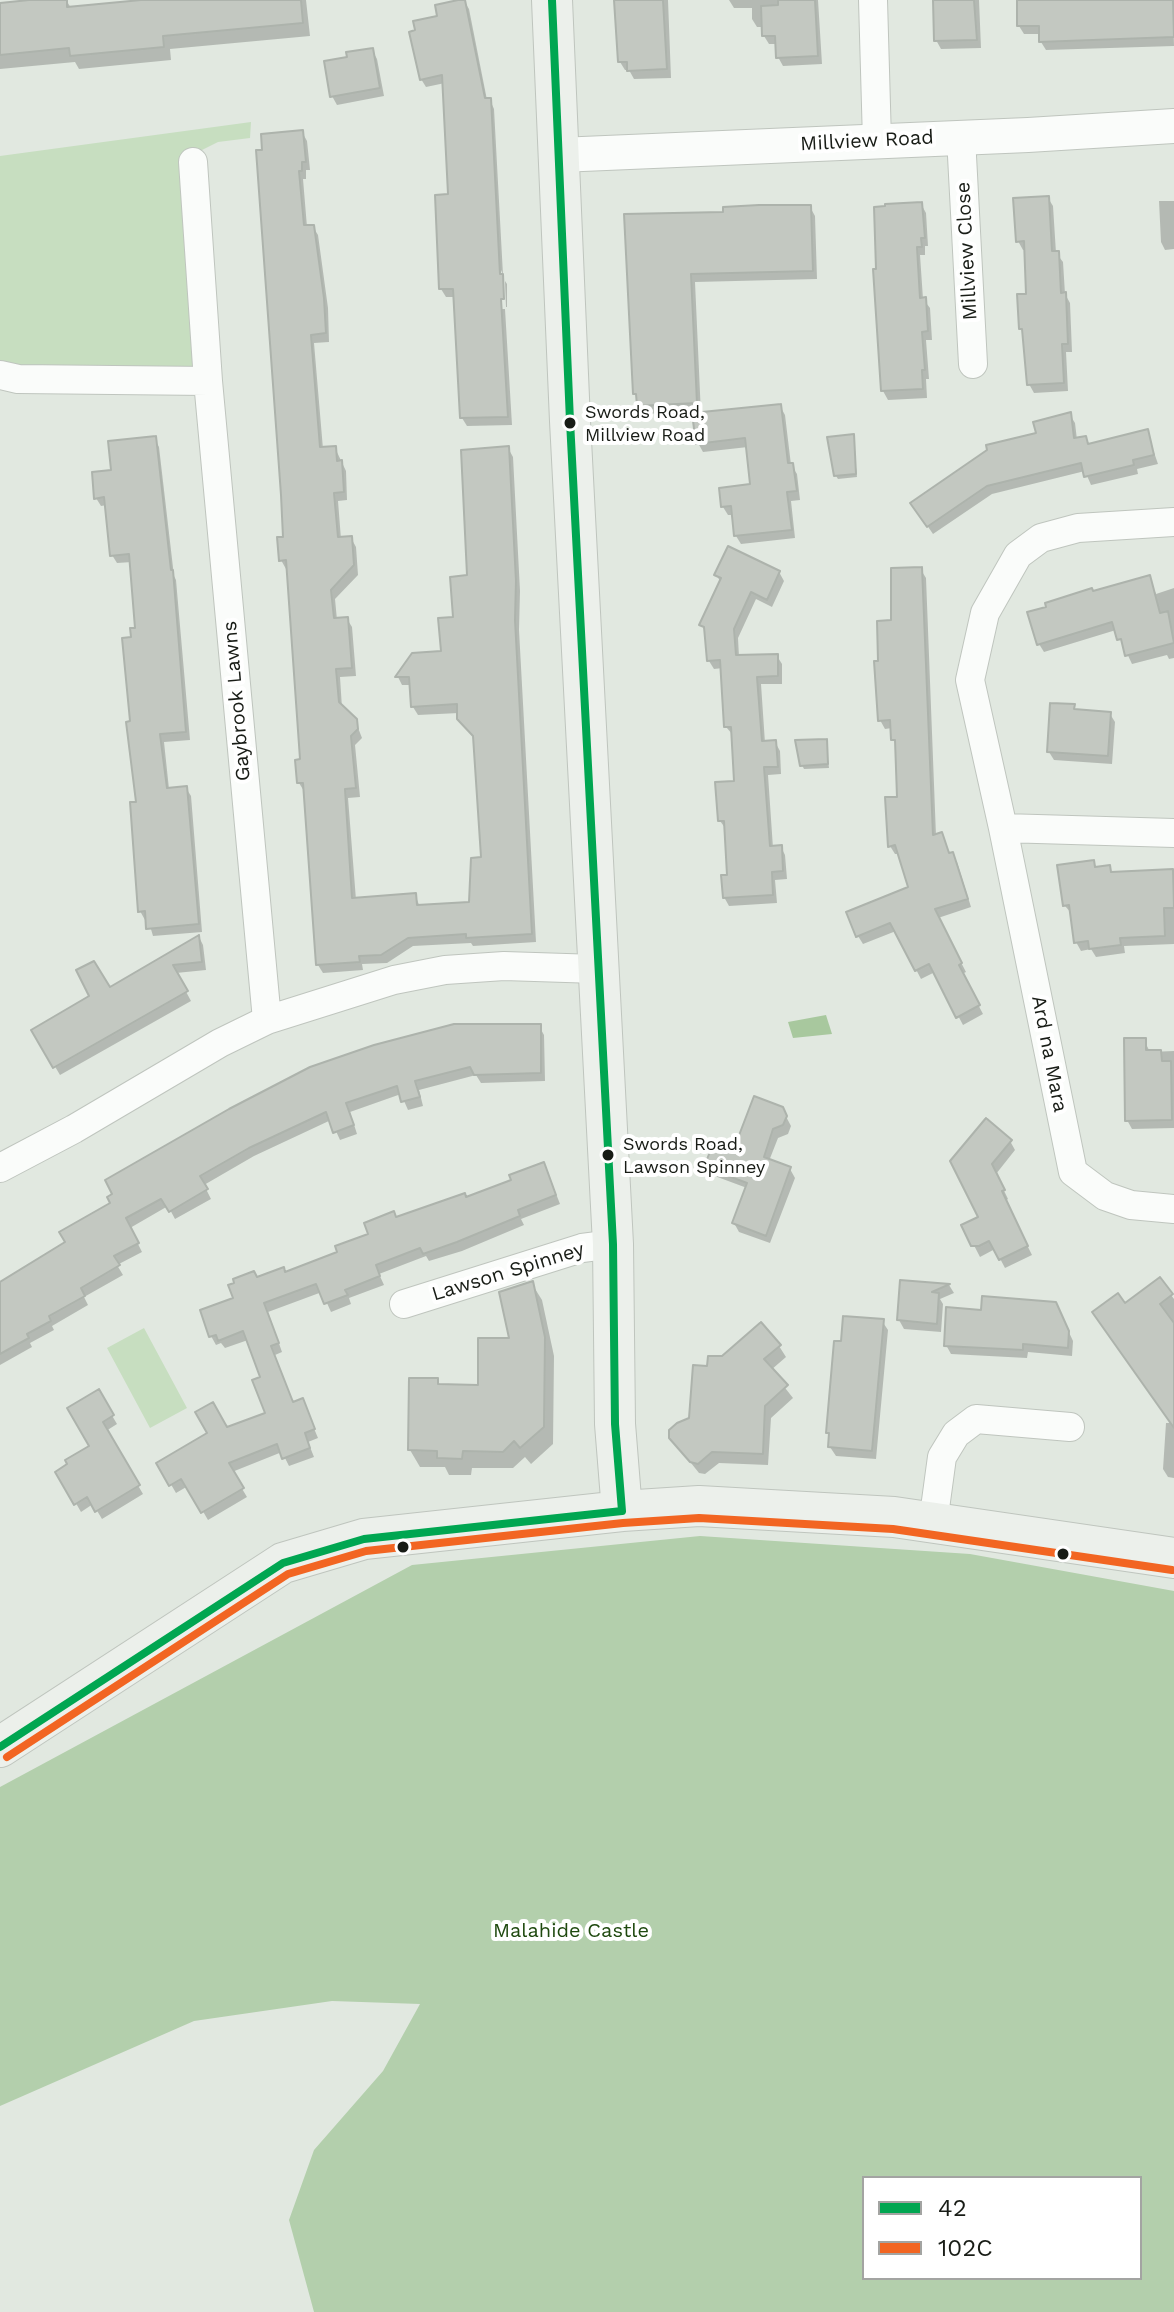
<!DOCTYPE html>
<html>
<head>
<meta charset="utf-8">
<style>
  body { margin:0 }
  #map { position:relative; width:1174px; height:2312px; overflow:hidden; background:#e1e8e0; font-family:"Work Sans",sans-serif }
  canvas { display:block }
  .legend { position:absolute; left:862px; top:2176px; width:280px; height:104px; box-sizing:border-box; background:#fff; border:2px solid #a3a4a2; margin:0; padding:10px 14px; list-style:none; font-size:24px; color:#181c16 }
  .legend li { display:flex; align-items:center; gap:16px; height:40px }
  .legend b { width:40px; border:2px solid #a3a4a2 }
</style>
</head>
<body>
<div id="map">
<canvas width="1174" height="2312"></canvas>
<ul class="legend">
<li><b style="height:10px;background:#00a651"></b>42</li>
<li><b style="height:10px;background:#f26522"></b>102C</li>
</ul>
</div>
<script>
const c = document.querySelector('canvas').getContext('2d');
c.lineJoin = 'round';
function fill(path, color) { c.fillStyle = color; c.fill(path, 'evenodd'); }
const toPath = rows => new Path2D(rows.map(r => 'M' + r).join(''));
function trace(path, color, width, dash) { c.strokeStyle = color; c.lineWidth = width; c.lineCap = dash ? 'butt' : 'round'; c.setLineDash(dash || []); c.stroke(path); }
function write(font, color, halo, rows, align = 'center') {
  c.font = font + ' "Work Sans",sans-serif'; c.lineWidth = 8; c.setLineDash([]); c.textBaseline = 'middle'; c.strokeStyle = halo; c.fillStyle = color; for (const [text, x, y, turn = 0] of rows) {
    c.save(); c.translate(x, y); c.rotate((+turn || 0) * Math.PI / 180); c.textAlign = isNaN(turn) ? turn : align; if (halo) c.strokeText(text, 0, 0); c.fillText(text, 0, 0); c.restore();
  }
}
fill(toPath([
  [251,122,250,138,218,142,186,158,198,366,10,367,0,361,0,156],
  [144,1328,187,1408,150,1428,107,1348]
]), '#c7dec0');
fill(toPath([
  [700,1536,970,1554,1174,1591,1174,2312,314,2312,289,2220,314,2150,383,2071,420,2004,332,2001,194,2021,0,2106,0,1787,412,1565],
  [864,2178,1140,2178,1140,2278,864,2278]
]), '#b3cfac');
fill(toPath([
  [826,1015,832,1034,793,1038,788,1022]
]), '#a8c89e');
fill(toPath([
  [51,0,66,0,71,8,155,0,306,0,310,36,170,49,171,60,79,69,75,62,0,69,0,5],
  [618,0,668,0,671,78,634,79,629,70,625,70,620,62],
  [729,0,818,0,822,64,783,66,778,57,778,44,769,44,764,36,764,27,757,27,752,19,752,8,734,8],
  [935,0,979,0,981,48,941,49,936,40],
  [1019,0,1145,0,1173,11,1174,46,1046,50,1041,42,1041,34,1024,34,1019,26],
  [464,1,469,9,487,100,490,100,494,109,503,275,501,270,502,309,505,309,512,425,467,426,462,418,455,297,446,297,441,289,450,196,445,83,426,87,421,79,439,17],
  [372,50,377,59,384,96,337,105,332,96,350,59],
  [302,132,307,141,310,170,306,170,306,179,303,179,307,227,313,227,318,235,328,308,329,342,314,343,323,449,335,448,346,471,347,500,338,501,341,539,351,538,356,547,358,575,335,599,337,620,347,619,352,627,356,676,340,677,342,708,355,720,362,738,355,745,360,797,348,798,356,900,415,895,420,907,471,903,483,859,475,739,465,728,459,713,418,715,413,707,411,685,402,685,398,677,413,655,444,653,508,448,513,457,520,591,519,630,536,942,473,946,471,943,413,946,387,963,362,964,363,970,323,973,318,965,304,791,299,783,302,761,289,569,286,569,281,560,286,539,258,152],
  [1048,198,1053,206,1056,253,1063,262,1065,294,1070,303,1072,352,1066,352,1068,391,1034,393,1029,384,1025,336,1021,328,1028,296,1026,250,1023,250,1018,241],
  [1159,201,1174,201,1174,249,1165,250,1161,242],
  [921,204,926,213,928,246,925,246,925,255,920,255,923,299,930,308,932,340,926,340,929,379,926,379,927,398,888,400,883,391],
  [810,207,815,216,817,279,695,282,701,415,780,406,785,415,791,465,797,474,800,500,791,501,795,538,741,544,736,536,734,515,728,515,723,507,752,486,748,447,703,452,698,443,694,412,644,414,639,405,635,393,626,216,725,214],
  [505,281,507,284,507,307,506,307],
  [1070,415,1075,423,1077,440,1085,438,1090,446,1147,432,1158,464,1137,469,1138,474,1091,485,1085,471,992,494,933,534,918,512],
  [853,436,857,477,838,479,836,476],
  [154,438,159,447,174,576,176,580,190,740,164,742,169,789,186,788,191,796,202,932,153,936,148,919,145,920,140,911,138,804,132,723,133,639,137,630,132,562,117,563,112,555,107,505,101,506,96,498,113,472],
  [921,570,926,578,936,836,941,834,950,855,957,862,971,907,938,918,966,972,962,974,983,1014,963,1025,935,972,921,979,896,931,863,944,858,936,911,889,899,854,895,854,890,846,899,799,897,746,893,739,892,728,885,729,880,720,880,663,893,622],
  [779,572,784,581,772,607,756,599,738,638,739,657,777,656,782,664,782,684,761,684,765,743,775,742,780,751,781,774,768,775,773,848,781,847,785,855,787,879,775,880,777,903,729,906,724,897,729,876,726,829,720,821,736,783,733,735,726,727,723,668,714,669,709,661,706,633,701,624,721,582,716,575],
  [1149,578,1156,594,1174,588,1174,658,1169,659,1167,655,1132,664,1116,630,1044,652,1039,644,1092,593],
  [1074,706,1076,711,1110,714,1115,722,1112,764,1054,760,1049,752],
  [826,741,829,768,804,769,802,765],
  [1093,862,1097,869,1109,867,1112,874,1172,871,1174,875,1174,944,1124,946,1125,953,1096,957,1091,949,1081,951,1076,942,1072,914,1065,906],
  [199,937,203,945,206,970,176,973,191,1001,60,1075,34,1031],
  [539,1026,544,1035,545,1081,481,1083,476,1075,419,1090,423,1106,408,1110,401,1094,350,1112,357,1134,340,1140,331,1120,254,1156,204,1185,211,1199,175,1219,168,1206,130,1228,142,1252,117,1265,123,1275,84,1297,88,1305,52,1326,54,1330,30,1343,32,1347,0,1365,0,1284,67,1243,113,1203,115,1194],
  [1144,1040,1150,1052,1174,1051,1174,1128,1132,1129,1127,1120],
  [782,1109,791,1126,788,1134,778,1138,769,1161,790,1169,795,1178,770,1243,739,1232,734,1223,747,1188,712,1175,707,1166,734,1154],
  [986,1121,1010,1141,1015,1150,996,1174,1008,1199,1005,1201,1032,1255,1005,1268,995,1249,980,1257,964,1226,980,1218],
  [548,1173,560,1204,521,1219,524,1225,462,1251,429,1261,426,1256,379,1274,384,1285,349,1298,351,1304,331,1312,322,1292,268,1312,282,1352,275,1355,293,1404,302,1400,318,1438,308,1442,314,1457,289,1466,282,1452,232,1472,247,1497,208,1520,188,1486,176,1493,159,1464,210,1434,267,1414,262,1378,248,1340,225,1348,221,1343,216,1345,211,1336,235,1299,257,1279,285,1274,340,1253,395,1219],
  [1160,1280,1174,1299,1174,1418,1170,1421,1140,1379,1125,1306],
  [902,1282,949,1285,954,1293,940,1299,943,1304,941,1332,904,1329,899,1320],
  [532,1284,542,1300,554,1356,553,1444,531,1464,525,1457,513,1468,472,1468,471,1475,449,1475,445,1467,420,1467,410,1450,437,1380,441,1386,479,1387,511,1340],
  [1060,1313,1073,1341,1072,1356,1028,1352,1027,1358,951,1354,946,1345],
  [882,1321,888,1330,876,1459,836,1456,830,1447,831,1438,828,1433,843,1344],
  [779,1346,786,1357,771,1370,793,1398,771,1418,768,1465,719,1463,705,1474,699,1473,671,1438,691,1419,709,1368,723,1358],
  [98,1392,117,1424,106,1431,143,1494,102,1519,93,1504,81,1512,58,1472,92,1446],
  [1166,1423,1174,1423,1174,1478,1168,1477,1163,1469]
]), '#0003');
const building = toPath([
  [29,0,67,0,67,7,141,0,301,0,303,23,163,36,164,47,70,56,69,48,0,55,0,3,29,0],
  [458,0,465,0,485,98,491,98,500,274,503,274,504,299,501,299,508,417,460,418,453,289,439,289,435,195,448,194,442,75,420,80,409,32,415,30,413,21,437,16,435,5,458,0],
  [614,0,663,0,667,69,627,71,627,62,618,62,614,0],
  [778,0,815,0,818,56,776,58,775,36,762,36,761,6,778,5,778,0],
  [933,0,974,0,977,40,934,41,933,0],
  [1017,0,1173,0,1174,37,1039,42,1039,26,1017,26,1017,0],
  [373,48,380,88,330,97,324,61,347,57,346,52,373,48],
  [303,130,306,162,302,162,302,171,299,171,304,225,314,225,324,298,326,333,311,335,320,447,336,446,337,461,342,460,344,492,334,493,338,537,352,536,354,565,331,590,334,618,348,617,352,668,336,669,339,702,357,719,358,729,351,736,356,788,345,789,352,898,416,893,417,905,469,902,471,858,481,857,473,736,457,719,457,704,411,707,409,677,395,677,412,653,441,651,438,618,453,617,450,577,467,575,461,450,509,446,516,581,515,620,532,934,466,938,466,934,408,938,381,955,359,956,360,962,316,965,303,783,297,783,295,760,300,759,286,560,279,561,277,537,283,537,281,495,256,150,262,150,261,134,303,130],
  [1049,196,1052,251,1059,251,1061,293,1066,292,1068,344,1062,344,1064,383,1027,385,1022,329,1019,329,1017,294,1026,294,1024,241,1016,242,1013,198,1049,196],
  [922,202,925,238,921,238,922,247,917,247,920,298,926,297,928,331,922,332,925,370,922,370,923,389,881,391,873,269,876,269,874,207,885,206,885,204,922,202],
  [759,205,811,205,813,271,691,274,697,403,637,406,636,394,633,394,624,214,723,212,723,207,759,205],
  [781,404,788,463,793,463,797,491,787,492,792,530,734,536,731,506,721,507,719,488,750,484,745,438,696,444,692,413,781,404],
  [1071,412,1074,438,1086,436,1088,444,1148,429,1154,455,1133,460,1134,465,1084,477,1081,463,987,486,927,527,910,503,987,450,986,445,1036,433,1033,422,1071,412],
  [854,434,856,474,834,476,827,437,854,434],
  [156,436,171,570,173,570,186,732,160,734,167,788,187,786,199,924,146,929,145,911,138,912,130,802,136,802,126,722,130,721,122,638,131,637,130,628,135,628,129,554,110,556,104,497,94,499,92,472,111,470,108,441,156,436],
  [728,546,780,571,767,600,751,592,734,629,736,655,778,654,778,676,757,677,762,741,776,740,778,767,764,767,770,846,782,845,783,871,772,872,773,895,723,898,721,875,727,875,724,821,718,821,715,782,734,781,731,727,724,727,720,660,707,661,704,627,699,625,721,578,714,575,728,546],
  [922,567,933,835,942,832,949,853,953,852,968,899,935,909,962,963,959,965,980,1005,956,1018,929,964,915,971,890,923,856,937,846,912,908,887,895,845,888,847,885,797,897,797,895,740,891,740,890,720,878,721,874,661,878,661,877,621,891,620,891,568,922,567],
  [1150,575,1160,613,1168,611,1174,643,1125,656,1121,639,1117,640,1112,622,1037,645,1027,612,1046,607,1045,603,1092,588,1093,591,1150,575],
  [1050,703,1075,704,1074,709,1111,712,1108,756,1047,752,1050,703],
  [827,739,828,764,800,766,795,740,827,739],
  [1094,860,1095,867,1110,865,1111,872,1173,869,1174,908,1164,908,1165,936,1120,938,1121,945,1089,949,1088,941,1074,943,1069,905,1063,906,1057,865,1094,860],
  [199,935,202,962,173,965,188,991,53,1068,31,1030,89,996,76,970,94,961,110,987,199,935],
  [454,1024,541,1024,541,1073,474,1075,470,1067,415,1081,420,1097,401,1102,397,1086,346,1103,354,1125,333,1133,326,1112,249,1148,200,1176,208,1189,169,1212,161,1199,126,1218,139,1243,114,1256,120,1265,81,1288,85,1296,49,1316,51,1321,27,1334,29,1338,0,1354,0,1282,65,1242,59,1232,110,1203,107,1197,112,1194,105,1180,229,1109,310,1067,374,1045,454,1024],
  [1124,1038,1146,1038,1146,1050,1161,1050,1162,1061,1171,1061,1172,1120,1125,1121,1124,1038],
  [754,1096,783,1107,787,1116,783,1125,773,1129,764,1157,791,1167,766,1236,732,1223,747,1183,704,1167,713,1144,733,1151,754,1096],
  [986,1118,1012,1140,992,1164,1005,1190,1002,1191,1028,1246,999,1260,989,1241,979,1246,971,1246,961,1225,978,1217,950,1161,986,1118],
  [544,1162,556,1195,518,1210,520,1216,457,1242,423,1254,420,1248,376,1265,380,1276,345,1290,348,1295,324,1304,316,1284,264,1303,279,1343,271,1346,293,1402,303,1398,315,1429,305,1433,310,1448,282,1459,277,1444,229,1463,244,1488,201,1513,181,1479,169,1486,156,1463,207,1433,195,1412,213,1402,227,1427,265,1413,252,1380,260,1377,243,1331,218,1341,216,1335,209,1337,200,1310,233,1298,228,1285,234,1283,233,1279,254,1271,257,1277,284,1267,285,1272,337,1252,335,1246,368,1234,364,1223,394,1211,396,1217,465,1193,466,1197,511,1180,509,1175,544,1162],
  [1160,1277,1173,1294,1160,1304,1174,1323,1174,1428,1092,1312,1118,1293,1125,1303,1160,1277],
  [900,1280,950,1284,932,1292,939,1293,937,1324,897,1320,900,1280],
  [533,1281,545,1337,544,1427,520,1448,514,1441,503,1452,463,1451,462,1459,437,1458,437,1451,408,1450,409,1378,438,1378,438,1384,478,1385,478,1338,509,1338,499,1292,533,1281],
  [982,1296,1056,1302,1069,1331,1068,1348,1023,1344,1023,1350,944,1346,946,1307,981,1310,982,1296],
  [843,1316,884,1319,872,1451,828,1447,829,1433,826,1433,834,1341,841,1341,843,1316],
  [761,1322,781,1345,764,1359,788,1385,765,1406,763,1454,712,1452,698,1464,690,1462,669,1438,669,1430,677,1423,689,1418,693,1365,707,1366,708,1356,722,1356,761,1322],
  [99,1389,114,1415,103,1422,140,1485,95,1512,87,1497,74,1505,55,1472,67,1464,65,1460,89,1446,67,1408,99,1389]
]);
fill(building, '#c3c8c1');
trace(building, '#adb3ac', 2);
const minor = toPath([
  [873,0,877,141],
  [961,137,973,364],
  [0,375,18,379,208,381,193,162],
  [208,381,267,1020],
  [1174,522,1078,528,1041,538,1018,555,985,613,970,680,1003,828,1073,1172,1105,1196,1131,1205,1174,1209],
  [1003,828,1174,833],
  [0,1168,74,1129,220,1043,267,1020,394,980,445,970,504,966,597,969],
  [404,1304,582,1248,613,1244],
  [933,1523,942,1457,956,1434,976,1419,1070,1427]
]);
const tertiary = toPath([
  [559,155,1028,135,1174,126]
]);
const secondary = toPath([
  [552,0,570,421,613,1244,615,1424,622,1511],
  [0,1747,283,1563,364,1539,622,1511,699,1506,894,1517,1174,1558]
]);
trace(minor, '#bfc5be', 30);
trace(tertiary, '#bfc5be', 36);
trace(secondary, '#bfc5be', 42);
trace(minor, '#fafcfa', 28);
trace(tertiary, '#fafcfa', 34);
trace(secondary, '#ecf0eb', 40);
trace(toPath([
  [552,0,570,421,613,1244,615,1424,622,1511],
  [0,1747,283,1563,364,1539,622,1511]
]), '#00a651', 8);
trace(toPath([
  [7,1757,288,1574,366,1551,623,1523,699,1518,893,1529,1172,1570]
]), '#f26522', 8);
for (const [x, y, r, color] of [
  [570,423,7,"#181c16"],
  [608,1155,7,"#181c16"],
  [403,1547,7,"#181c16"],
  [1063,1554,7,"#181c16"]
]) { const dot = new Path2D(); dot.arc(x, y, r, 0, 2 * Math.PI); c.fillStyle = color; c.fill(dot); trace(dot, '#fff', 3); }
write('18px', '#181c16', '#fff', [
  ["Swords Road,",585,413],
  ["Millview Road",585,436],
  ["Swords Road,",623,1145],
  ["Lawson Spinney",623,1168]
], 'left');
write('20px', '#181c16', '#fff', [
  ["Millview Road",867,141,-3],
  ["Millview Close",967,251,-93],
  ["Gaybrook Lawns",237,701,-95],
  ["Ard na Mara",1049,1054,79],
  ["Lawson Spinney",508,1272,-17]
]);
write('20px', '#1f490f', '#fff', [
  ["Malahide Castle",571,1931]
]);
</script>
</body>
</html>
